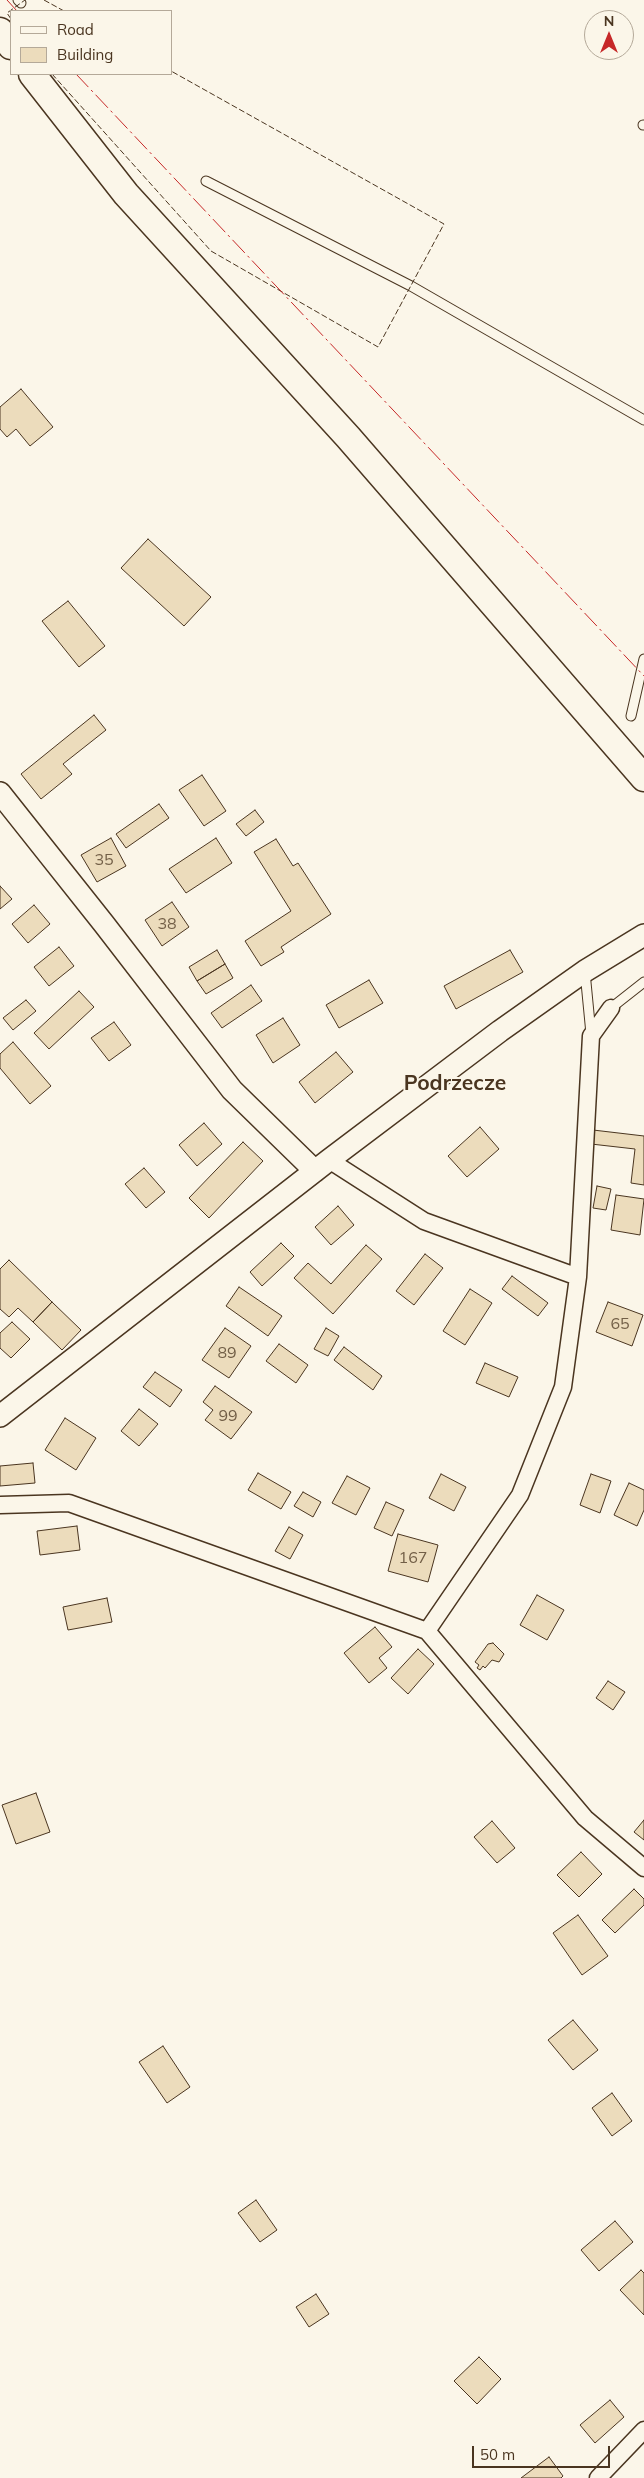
<!DOCTYPE html>
<html>
<head>
<meta charset="utf-8">
<style>
  body { margin:0 }
  #map { position:relative; width:644px; height:2478px; overflow:hidden; background:#fbf6e9; font-family:Mulish,sans-serif }
  canvas { display:block }
  .legend { position:absolute; left:10px; top:10px; width:162px; height:65px; box-sizing:border-box; background:#fbf6e9; border:1px solid #b4a999; margin:0; padding:6px 9px; list-style:none; font-size:15px; color:#4a3520 }
  .legend li { display:flex; align-items:center; gap:10px; height:25px }
  .legend b { width:25px; border:1px solid #b4a999 }
  .north { position:absolute; left:584px; top:10px; width:50px; height:50px; box-sizing:border-box; background:#fbf6e9; border:1px solid #b4a999; border-radius:50%; rotate:0deg; font-size:14px; font-weight:700; line-height:20px; text-align:center; color:#4a3520 }
  .north::after { content:''; display:block; margin:auto; width:18px; height:22px; background:#c62828; clip-path:polygon(50% 0,100% 100%,50% 72%,0 100%) }
  .scale { position:absolute; left:472px; top:2446px; width:138px; height:22px; box-sizing:border-box; border:2px solid #4a3520; border-top:0; padding-left:6px; font-size:15px; line-height:18px; white-space:nowrap; color:#4a3520; -webkit-text-stroke:4px #fbf6e9; paint-order:stroke }
</style>
</head>
<body>
<div id="map">
<canvas width="644" height="2478"></canvas>
<ul class="legend">
<li><b style="height:6px;background:#fbf6e9"></b>Road</li>
<li><b style="height:14px;background:#ecdcbc"></b>Building</li>
</ul>
<div class="north">N</div>
<div class="scale">50 m</div>
</div>
<script>
const c = document.querySelector('canvas').getContext('2d');
c.lineJoin = 'round';
function fill(path, color) { c.fillStyle = color; c.fill(path, 'evenodd'); }
const toPath = rows => new Path2D(rows.map(r => 'M' + r).join(''));
function trace(path, color, width, dash) { c.strokeStyle = color; c.lineWidth = width; c.lineCap = dash ? 'butt' : 'round'; c.setLineDash(dash || []); c.stroke(path); }
function write(font, color, halo, rows, align = 'center') {
  c.font = font + ' Mulish,sans-serif'; c.lineWidth = 4; c.setLineDash([]); c.textBaseline = 'middle'; c.strokeStyle = halo; c.fillStyle = color; for (const [text, x, y, turn = 0] of rows) {
    c.save(); c.translate(x, y); c.rotate((+turn || 0) * Math.PI / 180); c.textAlign = isNaN(turn) ? turn : align; if (halo) c.strokeText(text, 0, 0); c.fillText(text, 0, 0); c.restore();
  }
}
const building = toPath([
  [21,389,53,427,30,446,16,429,7,437,0,429,0,407,21,389],
  [148,539,211,597,184,626,121,568,148,539],
  [68,601,105,646,79,667,42,621,68,601],
  [94,715,106,730,63,764,72,774,41,799,21,774,94,715],
  [202,775,226,811,204,826,179,790,202,775],
  [159,804,169,818,126,848,116,834,159,804],
  [255,810,264,822,246,836,236,824,255,810],
  [111,838,126,866,97,882,81,855,111,838],
  [216,838,232,863,186,893,169,869,216,838],
  [276,839,293,866,298,863,331,914,281,947,284,952,261,966,245,941,291,911,254,852,276,839],
  [0,886,12,899,0,909,0,886],
  [172,902,189,927,162,946,145,920,172,902],
  [34,905,50,924,28,943,12,924,34,905],
  [59,947,74,966,49,986,34,967,59,947],
  [217,950,225,964,197,981,189,967,217,950],
  [510,950,523,972,456,1009,444,986,510,950],
  [225,964,233,978,206,994,197,981,225,964],
  [369,980,383,1003,339,1028,326,1005,369,980],
  [251,985,262,1001,222,1028,211,1013,251,985],
  [79,991,94,1007,49,1049,34,1033,79,991],
  [26,1000,36,1011,13,1030,3,1018,26,1000],
  [283,1018,300,1045,273,1063,256,1035,283,1018],
  [114,1022,131,1045,109,1061,91,1038,114,1022],
  [13,1042,51,1086,30,1104,0,1068,0,1054,13,1042],
  [336,1052,353,1072,315,1103,299,1082,336,1052],
  [204,1123,222,1144,197,1166,179,1145,204,1123],
  [480,1127,499,1149,467,1177,448,1156,480,1127],
  [593,1130,644,1136,644,1185,631,1183,635,1149,591,1144,593,1130],
  [243,1142,263,1161,209,1218,189,1198,243,1142],
  [144,1168,165,1192,146,1208,125,1184,144,1168],
  [597,1186,611,1189,606,1210,593,1208,597,1186],
  [616,1195,644,1199,640,1235,611,1230,616,1195],
  [338,1206,354,1225,331,1245,315,1227,338,1206],
  [281,1243,294,1256,262,1286,250,1272,281,1243],
  [366,1245,382,1259,333,1314,294,1278,308,1263,331,1284,366,1245],
  [425,1254,443,1268,414,1305,396,1291,425,1254],
  [9,1260,52,1302,33,1322,18,1308,9,1317,0,1309,0,1269,9,1260],
  [512,1276,548,1303,538,1316,502,1289,512,1276],
  [239,1287,282,1316,268,1336,226,1306,239,1287],
  [470,1289,492,1303,465,1345,443,1331,470,1289],
  [52,1302,81,1330,62,1350,33,1322,52,1302],
  [608,1302,643,1315,632,1346,596,1332,608,1302],
  [12,1322,30,1339,11,1358,0,1348,0,1333,12,1322],
  [225,1328,251,1346,229,1378,202,1360,225,1328],
  [326,1328,339,1336,328,1356,314,1349,326,1328],
  [279,1344,308,1365,296,1383,266,1361,279,1344],
  [344,1347,382,1376,373,1390,334,1360,344,1347],
  [485,1363,518,1377,509,1397,476,1383,485,1363],
  [155,1372,182,1390,170,1407,143,1387,155,1372],
  [215,1386,252,1412,231,1439,205,1420,213,1410,203,1402,215,1386],
  [139,1409,158,1424,139,1446,121,1431,139,1409],
  [65,1418,96,1438,76,1470,45,1450,65,1418],
  [33,1463,35,1483,0,1486,0,1466,33,1463],
  [258,1473,291,1492,281,1509,248,1490,258,1473],
  [441,1474,466,1487,454,1511,429,1498,441,1474],
  [591,1474,611,1481,600,1513,580,1505,591,1474],
  [347,1476,370,1488,356,1515,332,1503,347,1476],
  [629,1483,644,1490,644,1510,637,1526,614,1515,629,1483],
  [303,1492,321,1502,313,1517,294,1506,303,1492],
  [386,1502,404,1510,392,1536,374,1528,386,1502],
  [77,1526,80,1550,40,1555,37,1531,77,1526],
  [289,1527,303,1535,290,1559,275,1551,289,1527],
  [398,1534,438,1545,428,1582,388,1571,398,1534],
  [537,1595,564,1610,547,1640,520,1625,537,1595],
  [107,1598,112,1622,68,1630,63,1607,107,1598],
  [375,1627,392,1647,379,1658,387,1668,369,1683,344,1653,375,1627],
  [493,1643,504,1654,499,1662,492,1660,485,1668,483,1666,480,1670,477,1668,479,1665,475,1662,488,1644,493,1643],
  [418,1649,434,1664,408,1694,391,1678,418,1649],
  [608,1681,625,1692,613,1710,596,1698,608,1681],
  [36,1793,50,1832,16,1844,2,1805,36,1793],
  [644,1820,644,1840,634,1832,644,1820],
  [492,1821,515,1848,497,1863,474,1837,492,1821],
  [581,1852,602,1874,579,1897,557,1875,581,1852],
  [634,1889,644,1899,644,1905,615,1933,602,1920,634,1889],
  [578,1915,608,1956,582,1975,553,1933,578,1915],
  [573,2020,598,2050,573,2070,548,2040,573,2020],
  [163,2046,190,2087,167,2103,139,2062,163,2046],
  [612,2093,632,2121,612,2136,592,2108,612,2093],
  [256,2200,277,2230,260,2242,238,2213,256,2200],
  [615,2221,633,2242,599,2271,581,2250,615,2221],
  [641,2270,644,2273,644,2315,620,2290,641,2270],
  [316,2294,329,2314,309,2327,296,2307,316,2294],
  [479,2357,501,2379,477,2404,454,2381,479,2357],
  [610,2400,624,2417,595,2443,580,2425,610,2400],
  [549,2457,563,2476,561,2478,521,2478,549,2457]
]);
fill(building, '#ecdcbc');
trace(building, '#4a3520', 1);
const service = toPath([
  [18,0,21,3],
  [643,125,644,125],
  [206,181,411,286,644,420],
  [631,716,644,659],
  [585,972,591,1034],
  [611,1008,644,982]
]);
const minor = toPath([
  [329,1160,424,1221,578,1277,591,1036,611,1008],
  [0,1505,69,1503,427,1631,585,1818,644,1868],
  [427,1631,520,1495,563,1387,578,1277],
  [598,2478,644,2430]
]);
const tertiary = toPath([
  [0,793,104,924,232,1090,315,1171],
  [0,1416,329,1160,500,1031,585,971,644,935]
]);
const primary = toPath([
  [0,31,11,46],
  [32,74,126,194,348,437,644,778]
]);
trace(service, '#4a3520', 11);
trace(minor, '#4a3520', 19);
trace(tertiary, '#4a3520', 24);
trace(primary, '#4a3520', 29);
trace(service, '#fbf6e9', 9);
trace(minor, '#fbf6e9', 16);
trace(tertiary, '#fbf6e9', 21);
trace(primary, '#fbf6e9', 26);
trace(toPath([
  [44,0,64,11],
  [11,19,7,13,25,0],
  [52,74,211,251,378,347,444,224,171,71]
]), '#4a3520', 1, [6, 2.5]);
trace(toPath([
  [7,0,17,11],
  [76,74,644,676]
]), '#c62828', 1, [18, 4, 2.5, 4]);
write('16px', '#725f47', null, [
  ["35",104,860],
  ["38",167,924],
  ["65",620,1324],
  ["89",227,1353],
  ["99",228,1416],
  ["167",413,1558]
]);
write('bold 21px', '#4a3520', '#fbf6e9', [
  ["Podrzecze",455,1084]
]);
</script>
</body>
</html>
